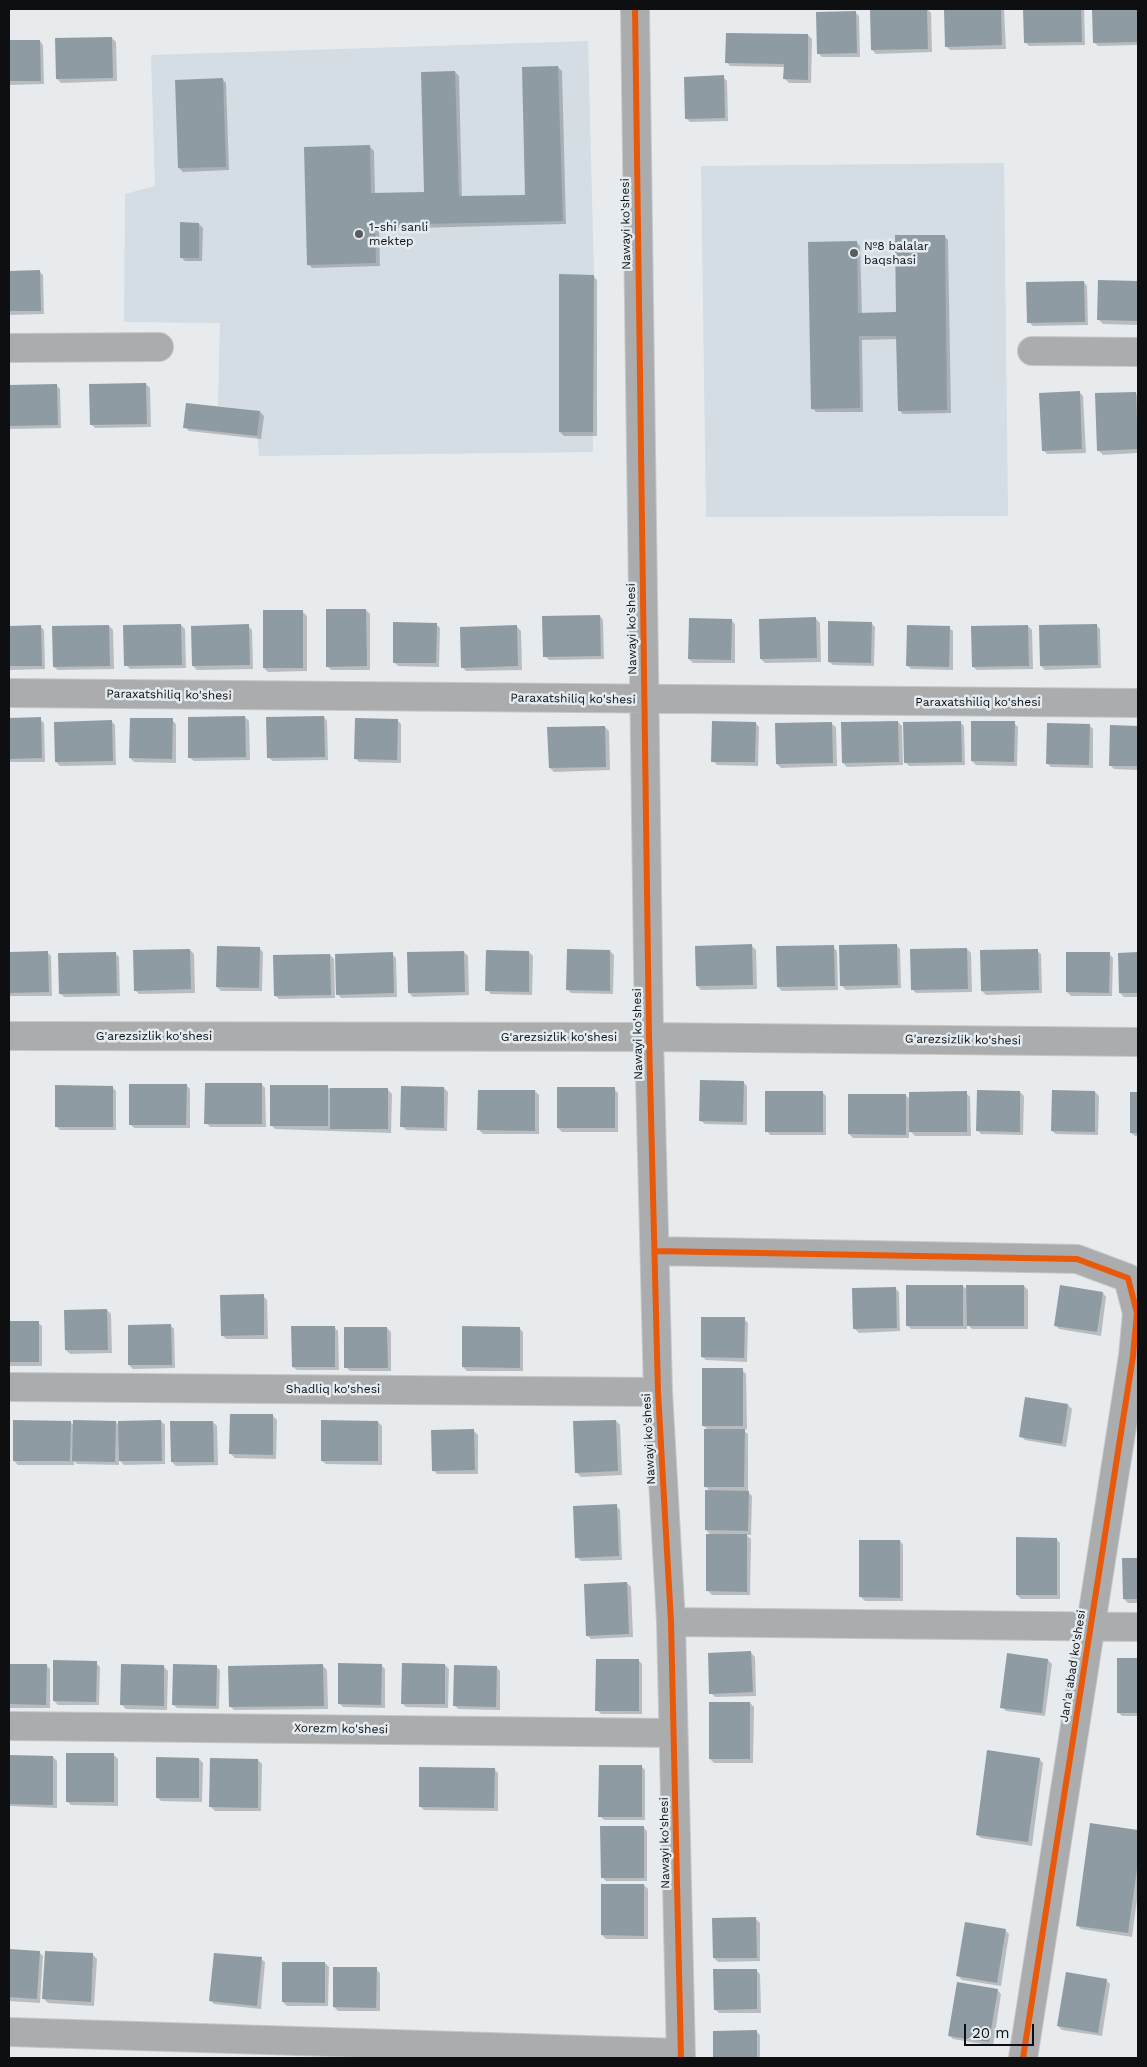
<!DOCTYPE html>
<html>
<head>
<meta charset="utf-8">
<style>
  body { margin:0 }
  #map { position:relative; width:1147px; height:2067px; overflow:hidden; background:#e7ebee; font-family:"Work Sans",sans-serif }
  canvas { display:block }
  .frame { position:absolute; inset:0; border:10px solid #0d0f11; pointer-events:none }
  .scale { position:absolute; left:964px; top:2024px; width:70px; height:22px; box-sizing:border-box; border:2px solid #0d0f11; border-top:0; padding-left:6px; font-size:15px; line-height:18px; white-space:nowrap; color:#0d0f11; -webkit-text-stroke:4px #e4ecf1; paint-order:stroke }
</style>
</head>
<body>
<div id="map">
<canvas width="1147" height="2067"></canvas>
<div class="frame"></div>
<div class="scale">20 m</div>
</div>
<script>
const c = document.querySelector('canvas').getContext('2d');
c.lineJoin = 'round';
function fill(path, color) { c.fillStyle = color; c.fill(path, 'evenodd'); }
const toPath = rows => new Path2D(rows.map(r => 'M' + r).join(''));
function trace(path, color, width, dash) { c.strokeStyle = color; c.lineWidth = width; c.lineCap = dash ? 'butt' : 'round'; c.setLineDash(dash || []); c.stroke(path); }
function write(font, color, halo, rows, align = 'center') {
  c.font = font + ' "Work Sans",sans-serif'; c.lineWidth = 5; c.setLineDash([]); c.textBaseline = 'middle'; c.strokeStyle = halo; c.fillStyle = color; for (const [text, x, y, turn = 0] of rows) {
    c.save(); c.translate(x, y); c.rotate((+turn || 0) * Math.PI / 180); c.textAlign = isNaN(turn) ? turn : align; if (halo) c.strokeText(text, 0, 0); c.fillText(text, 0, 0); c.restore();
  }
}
fill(toPath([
  [588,41,594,275,593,452,259,456,257,436,260,411,218,406,220,323,124,322,125,194,155,186,151,55],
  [1004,163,1008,516,706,517,701,166]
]), '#d3dde3');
fill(toPath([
  [927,9,931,13,932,52,876,54,872,50],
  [945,9,1004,9,1006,49,950,50,946,46],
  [1024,9,1084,9,1085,45,1029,46,1025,42],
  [1093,9,1138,9,1138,45,1098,46,1094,42],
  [855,12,859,16,860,57,822,57,818,53],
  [808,35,812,39,811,83,789,83,785,79,785,67,730,66,727,62],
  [112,38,116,42,117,81,61,83,57,79],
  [40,41,43,45,44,84,9,85,9,42],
  [558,67,562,71,566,224,379,229,380,266,312,268,308,264,370,147,374,151,375,194,425,193,455,72,459,76,462,198,526,196],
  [723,77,727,81,728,121,690,122,686,118],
  [223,80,226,83,229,170,183,172,179,168],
  [199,224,203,228,202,261,185,261,181,257],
  [944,236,948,240,951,413,903,414,899,410,898,339,862,340,863,412,816,412,812,408,856,242,860,246,862,314,897,313],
  [39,271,43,275,44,314,9,315,9,272],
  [593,276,597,280,597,436,564,436,560,432],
  [1099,281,1138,282,1138,325,1103,324,1099,320],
  [1084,282,1087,286,1088,325,1033,326,1029,322],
  [146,384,150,388,151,427,95,428,91,424],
  [56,385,60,389,61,428,9,429,9,386],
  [1080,393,1083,396,1086,453,1047,454,1043,450],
  [1135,393,1138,396,1138,453,1103,455,1099,451],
  [260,412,264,416,261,439,189,431,185,427],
  [366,610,370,614,370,670,331,670,327,666],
  [303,612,307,616,307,671,268,672,264,668],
  [600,616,603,620,604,659,549,660,545,656],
  [816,619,820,623,821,662,765,663,761,659],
  [731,620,735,624,735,663,693,663,689,659],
  [871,623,875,627,874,666,833,665,829,662],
  [436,624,440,628,439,667,398,666,394,662],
  [181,625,185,629,186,668,130,669,126,665],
  [1096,625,1100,629,1101,668,1045,670,1041,666],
  [40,626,44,630,45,669,9,670,9,627],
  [109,626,113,630,114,669,58,670,54,667],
  [248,626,252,630,253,669,197,670,193,666],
  [1028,626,1032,630,1033,669,977,670,973,667],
  [517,627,521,631,522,670,466,671,462,667],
  [949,628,953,631,953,670,911,669,907,665],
  [245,717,249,721,250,760,194,761,190,758],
  [324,717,327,721,328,760,273,761,269,758],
  [9,719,40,719,44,723,45,762,9,762],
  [172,720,176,724,176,763,134,762,130,758],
  [397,720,401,724,401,763,359,762,355,758],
  [111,721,115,725,116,765,60,766,56,762],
  [898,722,902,726,903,765,847,767,843,763],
  [960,722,964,726,965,765,909,766,905,762],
  [755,723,759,727,758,766,717,765,713,761],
  [1014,723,1018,727,1017,766,976,765,972,761],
  [832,724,836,727,837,766,781,768,777,764],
  [1089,725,1093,729,1093,768,1051,767,1047,763],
  [1111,726,1138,727,1138,770,1114,769,1110,765],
  [605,727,609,731,610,770,554,772,550,768],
  [896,945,900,949,901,988,846,990,842,986],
  [752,946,756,950,757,989,701,990,697,986],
  [833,947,837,951,838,990,782,991,778,987],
  [259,948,263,952,262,991,221,991,217,987],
  [967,949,971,953,972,992,916,993,912,989],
  [190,950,194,954,195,993,139,994,135,990],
  [610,951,614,955,613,994,571,993,567,989],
  [1037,951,1041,954,1042,993,986,995,982,991],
  [47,952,51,956,52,996,9,996,9,953],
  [464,952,468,956,469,995,413,997,409,993],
  [529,952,533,956,532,995,491,994,487,990],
  [115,953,119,957,120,996,64,997,60,993],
  [1138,953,1138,997,1124,997,1120,993,1120,954],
  [392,954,396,958,397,997,341,998,337,994],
  [1109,954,1113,958,1112,996,1071,996,1067,992],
  [330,955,334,959,335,998,279,999,275,995],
  [743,1082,747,1086,747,1125,705,1124,701,1121],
  [261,1084,265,1088,266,1127,210,1127,206,1123],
  [186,1085,190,1089,190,1128,134,1128,130,1124],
  [112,1087,116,1091,116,1130,60,1130,56,1126],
  [327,1087,330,1089,388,1090,392,1094,391,1133,275,1129,271,1125],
  [444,1088,448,1092,447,1131,406,1130,402,1126],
  [614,1089,618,1093,618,1132,562,1132,558,1128],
  [535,1091,539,1095,539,1134,483,1134,479,1130],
  [822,1092,826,1096,826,1135,770,1135,767,1131],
  [1020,1092,1024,1096,1023,1135,981,1134,977,1130],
  [1095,1092,1099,1096,1098,1135,1056,1134,1052,1131],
  [966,1093,970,1097,971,1136,915,1136,909,1130,909,1138,853,1138,849,1134,905,1095,911,1100],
  [1131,1093,1138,1093,1138,1136,1135,1136,1131,1133],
  [963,1286,968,1291,1024,1286,1028,1290,1028,1329,972,1329,967,1324,967,1329,911,1329,907,1325],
  [895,1288,899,1292,900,1331,859,1333,855,1329],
  [1103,1293,1106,1297,1101,1336,1059,1329,1055,1325],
  [263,1296,267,1300,268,1339,226,1339,222,1335],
  [107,1310,111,1314,112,1353,70,1354,66,1350],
  [744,1319,748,1323,747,1362,706,1360,702,1357],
  [9,1322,38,1323,42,1326,42,1366,9,1366],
  [170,1325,174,1329,175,1368,133,1369,129,1365],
  [334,1327,338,1331,339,1370,297,1370,293,1367],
  [387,1328,391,1332,391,1371,350,1371,346,1367],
  [519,1328,523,1332,523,1371,467,1371,463,1367],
  [742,1370,746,1374,747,1429,743,1430,748,1434,748,1492,752,1496,751,1535,746,1535,751,1539,750,1595,712,1595,708,1591,711,1535,706,1530,710,1491,705,1486,708,1430,704,1426],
  [1068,1405,1072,1409,1066,1447,1025,1440,1021,1436],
  [273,1416,277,1420,276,1459,235,1458,231,1454],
  [9,1421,10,1461,9,1461],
  [161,1421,165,1425,165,1464,124,1465,119,1460,119,1465,77,1464,74,1461,74,1465,18,1465,14,1461,70,1422,74,1425,116,1422,119,1426],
  [616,1421,620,1425,622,1475,581,1477,577,1473],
  [213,1422,217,1426,218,1465,176,1466,172,1462],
  [378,1422,382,1426,382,1465,326,1464,322,1461],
  [474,1431,478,1435,478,1474,437,1474,433,1470],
  [616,1506,620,1510,622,1560,581,1561,577,1557],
  [1056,1539,1060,1543,1060,1599,1021,1599,1017,1595],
  [900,1541,903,1545,903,1601,865,1601,861,1597],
  [1124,1559,1138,1559,1138,1603,1128,1603,1124,1599],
  [627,1583,631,1587,633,1637,591,1639,587,1635],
  [751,1653,755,1657,756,1696,715,1697,711,1693],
  [1118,1659,1138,1660,1138,1716,1122,1716,1118,1712],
  [638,1660,642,1664,642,1714,601,1714,597,1710],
  [1048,1660,1052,1664,1045,1716,1006,1711,1002,1707],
  [96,1663,100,1667,99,1705,58,1705,54,1701],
  [9,1665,46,1665,50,1669,50,1708,9,1708],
  [381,1665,385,1669,385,1708,343,1707,339,1703],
  [445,1665,449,1669,448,1708,406,1707,402,1703],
  [323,1666,327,1670,328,1709,234,1710,230,1706],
  [164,1667,168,1671,167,1710,126,1709,122,1705],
  [216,1667,220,1670,219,1709,177,1708,174,1705],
  [496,1667,500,1671,500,1710,458,1709,454,1705],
  [750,1703,754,1707,753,1763,714,1763,710,1759],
  [114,1755,118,1759,118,1806,71,1805,67,1801],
  [9,1757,53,1757,57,1761,57,1808,9,1806],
  [199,1759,203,1763,202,1802,161,1801,157,1797],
  [1039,1759,1043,1763,1032,1846,981,1838,977,1835],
  [258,1760,262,1764,261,1811,215,1811,211,1807],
  [641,1766,645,1770,645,1820,604,1820,600,1816],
  [494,1769,498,1773,498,1811,424,1810,420,1806],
  [1091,1825,1138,1831,1138,1892,1132,1937,1081,1929,1077,1925],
  [643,1827,647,1831,647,1881,606,1881,602,1877],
  [644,1885,648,1889,648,1939,606,1939,602,1935],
  [756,1919,760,1923,760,1961,718,1962,714,1958],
  [1005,1930,1009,1934,1001,1986,962,1980,958,1976],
  [9,1950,39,1952,43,1956,40,2003,9,2001],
  [93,1955,97,1959,94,2006,48,2003,44,1999],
  [261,1959,265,1962,261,2009,214,2004,210,2000],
  [325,1963,329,1967,328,2006,287,2006,283,2002],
  [376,1969,380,1973,380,2011,338,2011,334,2007],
  [756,1970,760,1974,761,2013,719,2013,715,2009],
  [1106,1980,1110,1984,1102,2036,1062,2030,1058,2026],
  [997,1990,1001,1994,993,2046,953,2039,949,2035],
  [756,2031,760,2035,760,2058,714,2058,714,2032]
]), '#0003');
fill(toPath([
  [870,9,927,9,928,49,871,50],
  [944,9,1001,9,1002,45,945,47],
  [1023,9,1081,9,1082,42,1024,43],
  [1092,9,1138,9,1138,42,1093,43],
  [856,11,857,53,817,54,816,12],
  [726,33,808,34,808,80,783,79,784,64,725,63],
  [112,37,113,78,56,79,55,38],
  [9,40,40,40,41,81,9,81],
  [558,66,563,221,375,225,376,263,307,265,304,147,370,145,371,193,424,192,421,72,455,71,459,196,525,195,522,67],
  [724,75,725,118,685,119,684,77],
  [223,78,226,167,178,168,175,80],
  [180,222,199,223,199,258,180,258],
  [895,235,945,235,947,410,898,411,896,336,859,336,860,408,811,409,808,242,857,241,858,313,896,312],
  [40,270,41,311,9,311,9,271],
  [559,274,594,275,593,432,559,432],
  [1098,280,1138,281,1138,321,1097,320],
  [1084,281,1085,322,1027,323,1026,282],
  [146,383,147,424,90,425,89,384],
  [57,384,58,425,9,426,9,385],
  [1080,391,1082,449,1042,451,1039,393],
  [1136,392,1138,449,1097,451,1095,393],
  [186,403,260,411,257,436,183,428],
  [326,609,366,609,367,666,326,667],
  [263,610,303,610,303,668,263,668],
  [600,615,601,656,543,657,542,616],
  [816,617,817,658,760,659,759,619],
  [689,618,732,619,731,660,688,659],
  [828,621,872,622,871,663,828,662],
  [393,622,437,623,436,663,393,663],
  [181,624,182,665,124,666,123,625],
  [249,624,250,665,192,666,191,626],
  [1097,624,1098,665,1040,666,1039,625],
  [41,625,42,666,9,666,9,626],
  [109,625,110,666,53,667,52,626],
  [517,625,518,666,461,668,460,627],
  [907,625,950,626,949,667,906,666],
  [1028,625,1029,666,972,667,971,626],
  [245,716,246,757,188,758,188,717],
  [324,716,325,757,267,758,266,717],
  [41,717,42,758,9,759,9,718],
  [130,718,173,718,172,759,129,758],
  [355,718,398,719,397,760,354,759],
  [112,720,113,761,55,762,54,722],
  [712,721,756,722,755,762,711,762],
  [898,721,899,762,842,763,841,722],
  [961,721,962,762,904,763,903,722],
  [971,721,1015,721,1014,762,971,761],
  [832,722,833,763,776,764,775,723],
  [1047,723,1090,724,1089,765,1046,764],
  [1110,725,1138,726,1138,766,1109,766],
  [605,726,606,767,549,768,547,727],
  [752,944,753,985,696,986,695,946],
  [897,944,898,985,840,986,839,945],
  [834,945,835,986,777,987,776,946],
  [217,946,260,947,259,988,216,987],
  [967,948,968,989,911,990,910,949],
  [190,949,191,989,134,991,133,950],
  [567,949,610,950,610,991,566,990],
  [1038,949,1039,990,981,991,980,950],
  [486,950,529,951,529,992,485,991],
  [48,951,49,992,9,993,9,952],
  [464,951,465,992,408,993,407,952],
  [116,952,117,993,59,994,58,953],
  [393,952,394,993,336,995,335,954],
  [1066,952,1110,952,1109,993,1066,992],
  [1138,952,1138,993,1119,993,1118,953],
  [330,954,331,995,274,996,273,955],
  [700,1080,744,1081,743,1122,699,1121],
  [205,1083,262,1083,262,1124,204,1124],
  [129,1084,187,1084,186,1125,129,1125],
  [55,1085,113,1086,113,1127,55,1127],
  [270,1085,328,1085,328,1126,270,1126],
  [401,1086,444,1087,444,1128,400,1127],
  [557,1087,615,1087,615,1128,557,1128],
  [330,1088,388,1088,388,1129,330,1129],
  [478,1090,535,1090,535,1131,477,1130],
  [977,1090,1020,1091,1020,1132,976,1131],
  [1052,1090,1095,1091,1095,1132,1051,1131],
  [765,1091,823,1091,823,1132,765,1132],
  [967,1091,967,1132,909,1132,909,1092],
  [1130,1092,1138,1092,1138,1133,1130,1133],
  [848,1094,906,1094,906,1135,848,1134],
  [906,1285,963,1285,963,1326,906,1326],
  [966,1285,1024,1285,1024,1326,967,1326],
  [1060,1285,1103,1292,1097,1332,1054,1326],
  [896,1287,897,1328,853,1329,852,1288],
  [264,1294,264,1335,221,1336,220,1295],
  [107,1309,108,1350,65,1350,64,1310],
  [701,1317,745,1317,744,1358,701,1357],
  [9,1321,39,1321,39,1362,9,1362],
  [171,1324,172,1365,128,1365,128,1325],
  [291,1326,335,1326,335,1367,292,1367],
  [462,1326,520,1327,520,1368,462,1367],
  [344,1327,387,1327,388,1368,344,1368],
  [702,1368,743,1368,743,1426,702,1426],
  [1025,1397,1068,1404,1062,1444,1019,1437],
  [230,1414,273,1414,273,1455,229,1454],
  [13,1420,71,1421,70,1461,13,1461],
  [73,1420,116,1421,115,1462,72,1461],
  [161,1420,162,1461,119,1461,118,1421],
  [321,1420,378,1421,378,1461,321,1461],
  [616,1420,618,1471,575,1473,573,1421],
  [170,1421,213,1421,214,1462,171,1462],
  [474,1429,475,1470,432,1471,431,1430],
  [704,1429,745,1429,744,1487,704,1487],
  [705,1490,749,1491,748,1531,705,1530],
  [617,1504,619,1556,575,1558,573,1506],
  [706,1534,747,1534,747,1592,706,1591],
  [1016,1537,1057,1538,1057,1595,1016,1595],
  [859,1540,900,1540,900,1598,859,1597],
  [1122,1558,1138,1558,1138,1599,1123,1599],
  [627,1582,629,1634,586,1636,584,1584],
  [751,1651,753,1692,709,1694,708,1653],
  [1007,1653,1048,1659,1042,1713,1000,1708],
  [1117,1658,1138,1658,1138,1713,1117,1713],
  [596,1659,639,1659,639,1711,595,1711],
  [53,1660,97,1661,96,1702,53,1701],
  [338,1663,382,1664,381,1705,338,1704],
  [402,1663,445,1664,445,1704,401,1704],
  [9,1664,47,1664,46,1705,9,1704],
  [121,1664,164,1665,164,1706,120,1705],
  [173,1664,217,1665,216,1706,172,1705],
  [323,1664,324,1706,229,1707,228,1666],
  [454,1665,497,1666,496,1707,453,1706],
  [709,1702,750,1702,750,1759,709,1759],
  [987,1750,1040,1758,1028,1842,976,1835],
  [66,1753,114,1753,114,1802,66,1802],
  [9,1755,53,1756,53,1805,9,1804],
  [156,1757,199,1758,199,1798,156,1798],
  [210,1758,258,1759,258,1808,209,1807],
  [599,1765,642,1765,642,1817,598,1817],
  [419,1767,495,1768,494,1808,419,1807],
  [1090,1823,1138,1830,1138,1862,1128,1933,1076,1926],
  [600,1826,644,1826,644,1878,601,1878],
  [601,1884,644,1884,644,1936,601,1935],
  [756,1917,757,1958,713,1958,712,1918],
  [965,1922,1006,1929,997,1983,956,1976],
  [9,1949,40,1951,37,1999,9,1997],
  [45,1951,93,1953,91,2002,42,1999],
  [214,1953,262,1957,257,2006,209,2001],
  [282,1962,325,1962,325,2003,282,2002],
  [333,1967,377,1967,376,2008,333,2007],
  [713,1969,757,1969,757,2009,714,2010],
  [1066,1972,1107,1979,1098,2033,1057,2026],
  [957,1982,998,1989,989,2042,948,2036],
  [757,2030,757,2058,713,2058,713,2031]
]), '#8f9ba2');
const minor = toPath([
  [635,9,649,1037,658,1392,671,1622,681,2058],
  [9,348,159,347],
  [1032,351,1138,352],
  [9,693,1138,703],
  [9,1036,649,1037,1138,1042],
  [655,1251,1077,1259,1128,1278,1137,1313,1133,1356,1023,2058],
  [9,1387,658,1392],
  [671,1622,1138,1627],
  [9,1726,673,1733],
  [9,2032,681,2053]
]);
trace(minor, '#c5c8ca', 30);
trace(minor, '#abacad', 28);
trace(toPath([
  [635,9,649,1037,658,1392,671,1622,681,2058],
  [655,1251,1077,1259,1128,1278,1137,1313,1133,1356,1023,2058]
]), '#e8590c', 6);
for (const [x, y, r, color] of [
  [359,234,5,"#595c5e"],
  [854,253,5,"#595c5e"]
]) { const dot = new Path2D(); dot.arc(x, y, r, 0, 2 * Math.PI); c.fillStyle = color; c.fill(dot); trace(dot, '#e4ecf1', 2); }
write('12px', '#0d0f11', '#e4ecf1', [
  ["Nawayi ko'shesi",626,224,-91],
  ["Nawayi ko'shesi",632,629,-91],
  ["Paraxatshiliq ko'shesi",169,695,1],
  ["Paraxatshiliq ko'shesi",573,699,1],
  ["Paraxatshiliq ko'shesi",978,702],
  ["Nawayi ko'shesi",638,1034,-91],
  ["G'arezsizlik ko'shesi",154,1036],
  ["G'arezsizlik ko'shesi",559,1037],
  ["G'arezsizlik ko'shesi",963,1040,1],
  ["Shadliq ko'shesi",333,1389],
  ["Nawayi ko'shesi",649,1439,-93],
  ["Jan'a abad ko'shesi",1073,1666,-81],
  ["Xorezm ko'shesi",341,1729,1],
  ["Nawayi ko'shesi",665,1843,-91]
]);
write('12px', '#0d0f11', '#e4ecf1', [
  ["1-shi sanli",369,227],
  ["mektep",369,241],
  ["№8 balalar",864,246],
  ["baqshasi",864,260]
], 'left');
</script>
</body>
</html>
